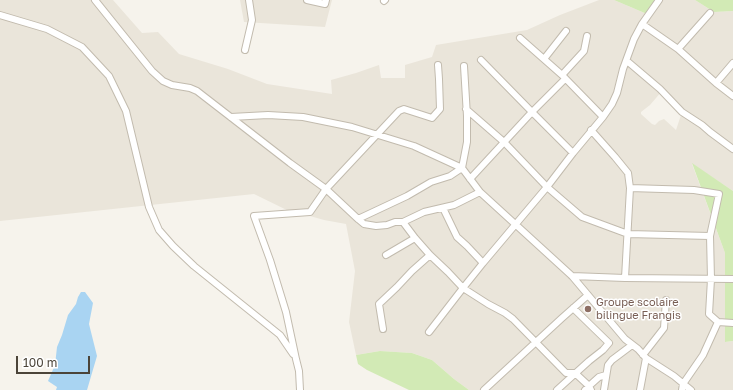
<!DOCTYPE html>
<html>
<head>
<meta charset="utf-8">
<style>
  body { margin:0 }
  #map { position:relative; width:733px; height:390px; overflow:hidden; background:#f6f3ec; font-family:"Golos Text",sans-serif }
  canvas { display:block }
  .scale { position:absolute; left:16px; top:356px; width:74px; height:18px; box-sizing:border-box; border:2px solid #4b4439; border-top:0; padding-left:5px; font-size:12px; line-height:14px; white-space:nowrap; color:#4b4439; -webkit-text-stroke:3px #fff; paint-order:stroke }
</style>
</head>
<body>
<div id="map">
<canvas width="733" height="390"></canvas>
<div class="scale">100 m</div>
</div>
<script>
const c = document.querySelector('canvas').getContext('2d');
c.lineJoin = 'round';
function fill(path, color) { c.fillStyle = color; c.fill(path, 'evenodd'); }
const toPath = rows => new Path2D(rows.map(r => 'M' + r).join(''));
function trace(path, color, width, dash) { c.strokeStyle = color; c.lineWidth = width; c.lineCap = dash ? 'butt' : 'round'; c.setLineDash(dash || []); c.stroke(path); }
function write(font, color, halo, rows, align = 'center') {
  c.font = font + ' "Golos Text",sans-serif'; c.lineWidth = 3; c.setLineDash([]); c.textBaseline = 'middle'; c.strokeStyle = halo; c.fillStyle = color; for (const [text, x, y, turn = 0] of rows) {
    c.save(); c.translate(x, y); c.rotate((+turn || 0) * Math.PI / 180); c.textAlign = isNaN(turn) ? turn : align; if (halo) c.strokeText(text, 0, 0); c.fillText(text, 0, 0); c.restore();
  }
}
fill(toPath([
  [0,0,113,0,142,33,158,32,179,54,228,69,267,84,332,94,331,80,356,73,379,65,381,78,405,78,405,65,432,57,436,45,527,30,560,15,599,0,614,0,647,14,661,0,695,0,714,12,733,11,733,191,692,164,725,253,725,342,733,341,733,390,469,390,454,379,432,360,412,353,380,351,356,355,349,322,355,271,346,224,324,220,303,214,297,215,254,194,0,221],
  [662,91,682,112,676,130,664,119,659,121,655,125,652,124,641,114,641,112,650,105],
  [240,0,332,0,325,27,244,22]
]), '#eae5da');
fill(toPath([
  [614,0,661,0,647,14],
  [695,0,733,0,733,11,714,12],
  [692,163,733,191,733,341,725,342,725,253],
  [380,351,412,353,432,360,454,379,469,390,409,390,367,370,358,364,356,355]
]), '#d2eab5');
fill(toPath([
  [81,292,85,292,93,303,89,324,97,356,87,390,56,390,57,387,48,381,55,365,57,347,62,335,68,315,76,304,78,297]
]), '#a9d4f2');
const minor = toPath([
  [95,0,152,71,163,81,172,85,190,88,197,91,290,163,326,189,310,212,254,216,270,260,286,312,296,359,299,371,300,390],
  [307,0,325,4,326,0],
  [384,1,385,0],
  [0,15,47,29,82,47,109,76,126,111,149,207,159,230,173,246,194,266,280,335,293,354],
  [642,24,678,49,716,83,733,96],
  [520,38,562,75,603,117],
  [678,49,710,13],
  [245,50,252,20,249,0],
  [544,59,566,31],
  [481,60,532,112,573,153],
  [627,61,660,89,682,112,702,125,710,132,733,149],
  [464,66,467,116,467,142,462,168,480,192,572,276,625,339,638,349,646,358,674,376,691,390],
  [562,75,584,51,587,36],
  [716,83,733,63],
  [466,109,504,142,547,187,582,217,628,234,710,236],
  [231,117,268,115,303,117,352,127,414,146,462,168],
  [591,130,615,157,628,173,630,188,625,278],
  [470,179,532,112,565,79],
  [630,188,694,190,719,194,710,236,711,279,709,314,718,322],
  [443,208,457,237,467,246,483,263],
  [358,219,407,196,431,182,450,176,462,168],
  [403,222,424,212,454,205,480,192],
  [386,255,415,238],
  [572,276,625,278,733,279],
  [383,329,379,304,397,287,412,271,430,255],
  [429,332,463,288,448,272,430,255,415,238,403,222,395,222,387,225,376,226,364,224,358,219,326,189,399,111,404,109,432,118,440,109,439,79,438,65],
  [643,355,664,328,666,300],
  [484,390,562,318,588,295],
  [557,390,589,361,603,350,609,343,573,308],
  [585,390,589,386,599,377,606,375],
  [591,390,589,386,575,373,566,373,513,319,505,313,488,304,463,288,483,263,547,187,573,153,603,117,612,104,617,93,623,69,634,39,642,24,659,0],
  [604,390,608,365,612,360,632,345],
  [640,390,646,358],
  [682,390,683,384,703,355,718,322,733,323]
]);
trace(minor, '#c2bbae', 8);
trace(minor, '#fff', 6);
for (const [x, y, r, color] of [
  [588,309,4,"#8d6e63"]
]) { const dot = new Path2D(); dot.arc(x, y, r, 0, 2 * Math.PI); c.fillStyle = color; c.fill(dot); trace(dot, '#fff', 1.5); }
write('11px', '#785e54', '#fff', [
  ["Groupe scolaire",596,303],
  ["bilingue Frangis",596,316]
], 'left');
</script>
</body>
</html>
